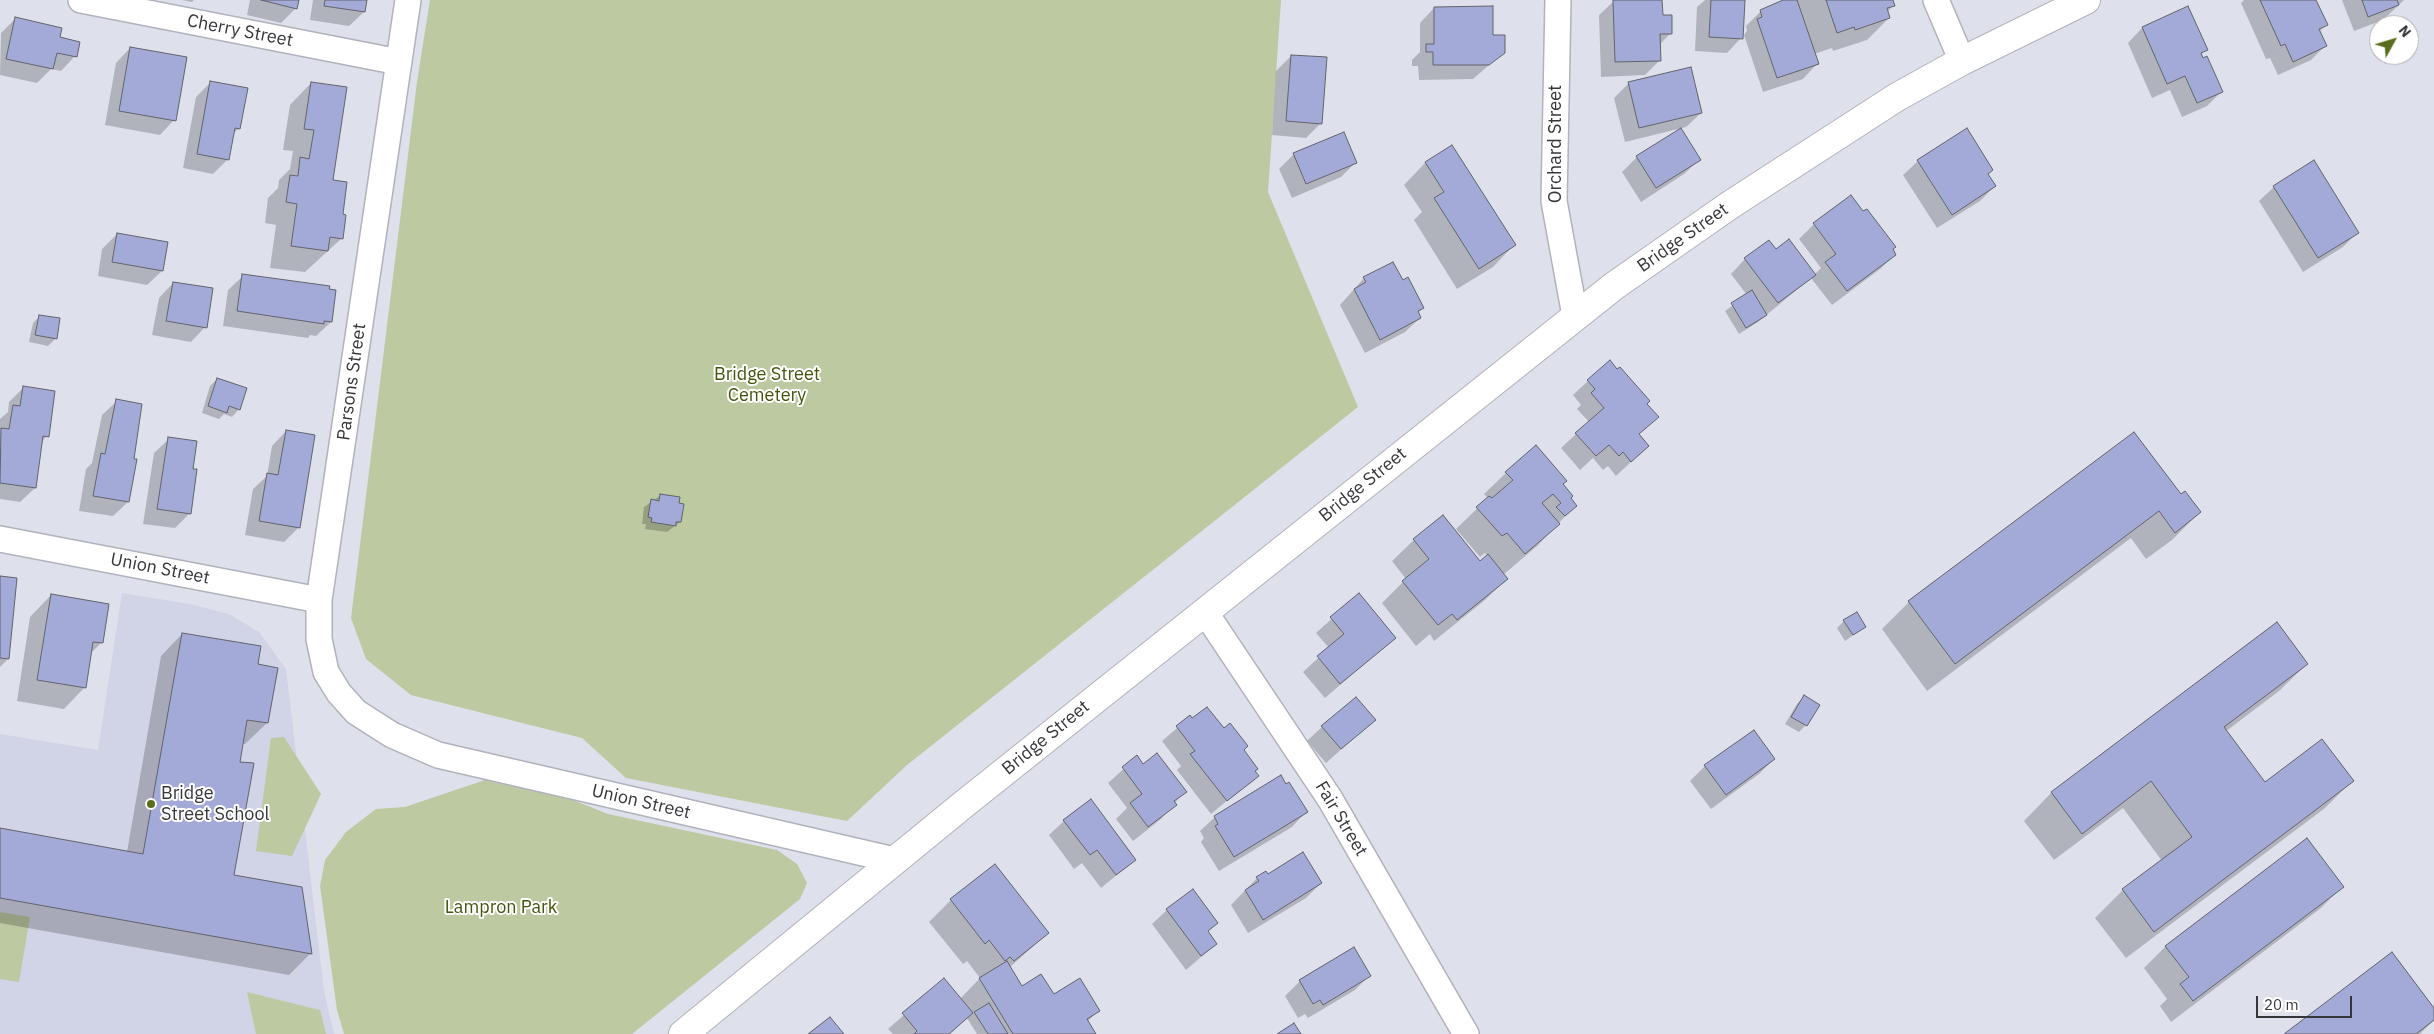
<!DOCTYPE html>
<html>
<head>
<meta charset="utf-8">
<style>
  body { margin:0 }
  #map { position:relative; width:2434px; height:1034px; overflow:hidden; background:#dee0eb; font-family:"IBM Plex Sans",sans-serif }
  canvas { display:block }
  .north { position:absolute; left:2369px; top:15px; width:50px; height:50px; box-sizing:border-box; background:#fff; border:1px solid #aeafb0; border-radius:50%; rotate:51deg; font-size:14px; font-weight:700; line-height:20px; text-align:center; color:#35363a }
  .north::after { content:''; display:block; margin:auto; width:18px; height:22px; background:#596e1c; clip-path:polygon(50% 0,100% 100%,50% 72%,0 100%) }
  .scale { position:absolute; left:2256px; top:996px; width:96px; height:22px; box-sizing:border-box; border:2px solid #35363a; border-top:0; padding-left:6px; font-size:15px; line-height:18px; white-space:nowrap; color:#35363a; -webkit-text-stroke:4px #fff; paint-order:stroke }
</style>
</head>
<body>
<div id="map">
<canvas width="2434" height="1034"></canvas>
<div class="north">N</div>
<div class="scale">20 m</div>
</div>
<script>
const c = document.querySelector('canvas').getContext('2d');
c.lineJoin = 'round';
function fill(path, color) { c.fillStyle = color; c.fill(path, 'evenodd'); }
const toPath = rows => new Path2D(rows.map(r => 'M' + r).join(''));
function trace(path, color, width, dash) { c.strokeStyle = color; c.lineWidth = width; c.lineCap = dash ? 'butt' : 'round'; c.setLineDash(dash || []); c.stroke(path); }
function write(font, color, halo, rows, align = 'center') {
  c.font = font + ' "IBM Plex Sans",sans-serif'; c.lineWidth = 4; c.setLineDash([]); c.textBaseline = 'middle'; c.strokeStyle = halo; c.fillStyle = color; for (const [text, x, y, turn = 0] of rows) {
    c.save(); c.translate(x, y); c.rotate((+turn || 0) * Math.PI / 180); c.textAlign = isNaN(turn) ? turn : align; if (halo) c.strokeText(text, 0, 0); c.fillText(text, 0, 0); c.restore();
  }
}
fill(toPath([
  [122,593,190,604,229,614,259,632,286,669,324,991,334,1034,0,1034,0,734,98,750]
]), '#d1d4e6');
fill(toPath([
  [430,0,1281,0,1268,192,1358,407,907,765,847,821,626,778,582,738,411,695,366,659,351,618,417,82],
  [284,737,321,794,292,856,256,851,271,738],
  [497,776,555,793,608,814,777,850,797,864,807,883,800,899,632,1034,344,1034,337,1010,320,886,325,860,346,832,376,809,405,807],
  [0,912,30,917,19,982,0,979],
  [247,992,320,1010,326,1034,256,1034]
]), '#bcc9a1');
fill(toPath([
  [182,0,194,0,192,2],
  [250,0,297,0,296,8,281,23,247,15],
  [313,0,366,0,364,12,349,26,310,20],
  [1661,0,1661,16,1671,33,1659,45,1660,60,1645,75,1601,77,1599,15,1614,1],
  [1705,0,1744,0,1741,38,1727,53,1695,51,1697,7],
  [1789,0,1891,0,1893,6,1887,12,1889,18,1867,40,1833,51,1832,48,1814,54,1817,64,1803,79,1763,92,1744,35,1747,31,1746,26,1761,11,1769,6],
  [2244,0,2315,0,2326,25,2319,32,2325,46,2311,60,2278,75,2270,58,2266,59,2241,3],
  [2342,0,2404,0,2383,20,2354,31],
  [1434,8,1492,36,1503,53,1473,79,1419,80,1418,66,1412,66,1412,60,1420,52,1420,23],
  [2188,8,2206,49,2201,55,2221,92,2207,106,2182,117,2170,90,2152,98,2128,43,2142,28],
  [16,18,59,38,75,56,61,71,51,69,37,83,0,75,1,33],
  [130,48,174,120,160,135,105,125,116,63],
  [1291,56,1321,123,1306,138,1272,135,1276,71],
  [211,82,239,128,232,135,228,159,213,174,183,168,196,97],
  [311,83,332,182,341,215,342,238,305,272,270,268,276,225,265,223,268,198,278,188,279,180,290,169,293,151,283,150,290,105],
  [1629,83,1701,113,1686,127,1625,142,1614,98],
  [1452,147,1514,245,1493,267,1457,289,1414,220,1422,212,1404,185,1425,163],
  [1294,154,1355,163,1341,177,1292,198,1279,169],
  [1637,157,1699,160,1684,174,1641,202,1622,172],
  [1918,161,1987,175,1995,186,1980,201,1937,228,1903,175],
  [2274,187,2357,233,2343,247,2303,272,2259,201],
  [1851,197,1895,255,1880,269,1832,305,1811,278,1758,322,1739,334,1725,311,1747,295,1731,274,1745,259,1776,251,1814,275,1821,268,1799,239,1814,224],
  [117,234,162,271,147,285,98,276,102,249],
  [243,276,331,322,316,336,310,335,308,338,223,326,228,290],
  [1364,278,1402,281,1423,308,1418,313,1420,318,1405,332,1365,353,1340,305],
  [173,283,205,327,191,342,152,335,159,298],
  [40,316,55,339,48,346,29,342,33,323],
  [217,379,239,409,232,417,224,414,219,419,202,413,210,386],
  [1588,381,1645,404,1657,417,1638,435,1648,446,1616,476,1608,466,1603,470,1593,458,1580,470,1561,448,1589,422,1577,409,1581,405,1573,395],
  [23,388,47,436,41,442,35,488,20,502,0,499,0,419,8,412,9,402],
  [117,401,133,460,128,502,113,516,79,511,86,469,92,463,102,415],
  [286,431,299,527,284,542,245,535,253,489,267,476,272,446],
  [169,439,192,470,190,513,175,528,143,524,154,453],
  [1506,473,1562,485,1575,506,1537,546,1503,575,1506,579,1485,600,1434,641,1430,634,1416,646,1382,603,1406,579,1392,561,1414,540,1479,563,1488,556,1485,553,1480,557,1456,529,1488,498,1484,494],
  [661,495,680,522,667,532,645,529,646,524,642,524,644,507],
  [2180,496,2200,512,2172,540,2146,559,2131,538,1927,691,1882,629,1909,602],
  [0,578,8,659,0,667],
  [1359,594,1394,638,1325,698,1303,672,1329,648,1316,633],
  [51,595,102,642,90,654,85,687,64,709,17,701,30,617],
  [1844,621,1865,627,1845,641,1837,628],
  [2277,624,2307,664,2279,691,2225,732,2264,784,2352,781,2325,808,2126,958,2095,918,2123,890,2162,861,2123,808,2054,860,2024,821,2051,793],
  [182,634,256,665,267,723,245,744,242,744,238,763,233,876,311,953,289,975,0,923,0,829,127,852,161,656],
  [1804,697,1806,725,1799,732,1785,724,1797,704],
  [1190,717,1242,750,1257,776,1211,814,1177,770,1181,766,1162,741],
  [1374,720,1326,763,1307,741,1322,727],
  [1137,757,1143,765,1185,791,1161,819,1133,841,1116,819,1127,808,1108,783],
  [1774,759,1759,774,1711,809,1690,781,1705,766],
  [1306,812,1292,827,1219,871,1201,842,1204,838,1200,831,1215,817],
  [1064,821,1135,860,1101,888,1082,863,1074,869,1049,835],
  [995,866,1048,933,1009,968,1021,988,1098,1011,1087,1022,1095,1034,977,1034,967,1018,950,1034,893,1034,888,1029,944,980,960,999,980,978,967,961,963,964,929,922,951,900],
  [1267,876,1321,883,1306,898,1248,933,1231,905,1257,878],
  [2342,887,2321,908,2171,1022,2160,1006,2167,999,2144,968,2166,946],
  [1167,910,1216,923,1207,932,1216,944,1186,970,1152,924],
  [1354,949,1370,975,1355,990,1308,1018,1305,1014,1298,1018,1285,996,1300,981],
  [2434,1010,2434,1020,2420,1034,2286,1034]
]), '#0003');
const building = toPath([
  [261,0,299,0,297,9,261,0],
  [325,0,367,0,365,12,324,6,325,0],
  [1613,0,1662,0,1663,15,1672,15,1672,34,1660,34,1661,61,1615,62,1613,0],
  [1711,0,1745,0,1743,39,1709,37,1711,0],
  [1783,0,1797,0,1819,64,1777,78,1757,19,1762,17,1760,10,1783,0],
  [1826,0,1893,0,1895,6,1887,8,1890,18,1855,30,1854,27,1837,33,1826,0],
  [2260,0,2316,0,2328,25,2319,29,2327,46,2293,62,2285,44,2281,46,2260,0],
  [2362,0,2397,0,2399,5,2368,17,2362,0],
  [1493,6,1493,35,1505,35,1505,53,1489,65,1433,65,1433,52,1426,52,1426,44,1434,44,1434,7,1493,6],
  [2188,6,2208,50,2201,53,2203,58,2207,56,2223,92,2197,103,2185,76,2167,84,2142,27,2188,6],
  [15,17,62,28,60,37,80,42,77,57,57,53,53,69,6,59,15,17],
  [130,47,187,57,176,121,119,111,130,47],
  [1291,55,1327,57,1322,124,1286,121,1291,55],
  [1691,67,1702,113,1639,128,1628,82,1691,67],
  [210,81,248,88,240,129,235,128,229,160,197,154,210,81],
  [311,82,347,87,333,180,347,182,343,214,346,215,343,239,330,237,328,251,291,246,297,204,286,202,290,175,298,176,300,157,309,159,314,130,304,129,311,82],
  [1681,128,1701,160,1656,188,1636,156,1681,128],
  [1967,128,1993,170,1988,174,1996,186,1952,215,1917,160,1967,128],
  [1344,132,1357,163,1306,184,1293,153,1344,132],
  [1452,145,1516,245,1479,269,1434,198,1444,192,1425,162,1452,145],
  [2314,160,2359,233,2318,258,2273,186,2314,160],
  [1851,195,1863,211,1867,209,1896,247,1893,249,1896,255,1847,291,1825,262,1836,254,1813,223,1851,195],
  [117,233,168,242,163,271,112,262,117,233],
  [1789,239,1816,275,1778,303,1744,258,1769,240,1776,249,1789,239],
  [1393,262,1403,280,1408,277,1424,308,1418,311,1421,318,1380,340,1354,289,1366,282,1363,277,1393,262],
  [242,274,330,286,329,289,336,290,332,322,324,321,324,324,237,311,242,274],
  [173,282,213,288,207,328,166,321,173,282],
  [1752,290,1767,315,1746,328,1731,303,1752,290],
  [39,315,60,318,57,339,35,335,39,315],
  [1610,360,1617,369,1620,367,1650,401,1647,404,1659,417,1639,434,1649,446,1631,462,1623,452,1619,456,1609,445,1596,456,1575,433,1604,408,1591,393,1595,389,1587,380,1610,360],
  [217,378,247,388,240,410,229,406,227,413,208,406,217,378],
  [23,386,55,391,49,437,43,436,36,488,0,483,1,428,9,429,13,405,20,406,23,386],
  [116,399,142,404,134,459,137,459,129,502,93,496,101,453,105,454,116,399],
  [286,430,315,435,300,528,259,521,267,473,278,475,286,430],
  [2134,432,2181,494,2185,491,2201,512,2175,533,2159,511,1955,664,1908,601,2134,432],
  [168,437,197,441,193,469,197,469,191,514,157,509,168,437],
  [1536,445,1567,481,1563,484,1573,496,1571,498,1577,506,1565,516,1556,507,1561,503,1553,494,1542,503,1560,524,1525,554,1507,533,1502,536,1476,507,1489,496,1492,498,1513,480,1505,472,1536,445],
  [660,494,680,497,679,503,684,504,681,522,676,522,676,526,651,522,652,518,648,517,651,499,659,501,660,494],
  [1443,515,1480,561,1488,554,1508,579,1457,620,1452,614,1438,625,1402,581,1429,559,1413,539,1443,515],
  [0,576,17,578,9,659,0,658,0,576],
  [1359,593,1396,638,1340,684,1317,656,1344,634,1330,617,1359,593],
  [51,594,109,604,103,643,93,642,86,688,37,680,51,594],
  [1857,612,1866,627,1853,635,1843,620,1857,612],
  [2277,622,2308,664,2224,727,2265,782,2322,739,2354,781,2154,932,2122,889,2192,837,2151,781,2082,834,2051,792,2277,622],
  [182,633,261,646,258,664,278,668,268,723,247,720,240,762,254,763,234,875,302,887,312,954,0,898,0,828,143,854,182,633],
  [1804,695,1820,705,1807,726,1791,717,1804,695],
  [1356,697,1376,720,1341,749,1321,726,1356,697],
  [1207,707,1224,728,1230,723,1248,746,1244,750,1258,769,1255,771,1259,776,1227,801,1190,754,1195,751,1176,726,1190,715,1192,718,1207,707],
  [1754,730,1775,759,1726,795,1704,765,1754,730],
  [1157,753,1187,792,1174,801,1177,805,1148,827,1130,803,1142,794,1122,767,1137,755,1143,764,1157,753],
  [1281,775,1286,784,1289,782,1308,812,1234,857,1215,826,1218,824,1214,816,1281,775],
  [1091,799,1136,860,1116,875,1097,850,1090,855,1063,820,1091,799],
  [2307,838,2344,887,2193,1001,2180,984,2189,977,2165,946,2307,838],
  [1303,852,1322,883,1263,920,1245,890,1259,881,1256,877,1266,871,1268,874,1303,852],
  [995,864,1049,933,1014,961,1010,957,1005,961,989,940,985,944,950,899,995,864],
  [1193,889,1218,923,1208,931,1217,944,1201,956,1166,909,1193,889],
  [1354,947,1371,976,1323,1005,1320,1000,1313,1004,1299,980,1354,947],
  [2392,952,2434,1008,2434,1020,2416,1034,2284,1034,2392,952],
  [1007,961,1022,986,1041,974,1054,994,1080,978,1100,1011,1087,1019,1096,1034,1013,1034,979,978,1007,961],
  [944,978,973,1013,949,1034,914,1034,917,1031,902,1013,944,978],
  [989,1003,1008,1034,988,1034,974,1012,989,1003],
  [830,1017,844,1034,808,1034,830,1017],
  [1294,1023,1301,1034,1277,1034,1294,1023]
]);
fill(building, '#a4aad7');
trace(building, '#61636c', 1);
const minor = toPath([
  [81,0,399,62],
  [408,0,319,600,319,639,326,672,339,693,356,712,392,735,438,755,894,860],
  [1558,0,1554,201,1575,316],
  [1936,0,1962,61],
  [0,539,319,600],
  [1205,612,1330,799,1466,1034]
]);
const trunk = toPath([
  [683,1034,964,804,1614,286,1730,205,1897,97,1962,61,2086,0]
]);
trace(minor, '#b0b2bc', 28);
trace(trunk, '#b0b2bc', 30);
trace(minor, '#fff', 25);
trace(trunk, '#fff', 28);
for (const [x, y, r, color] of [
  [151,804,5,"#596e1c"]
]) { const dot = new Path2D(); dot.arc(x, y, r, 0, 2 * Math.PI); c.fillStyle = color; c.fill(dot); trace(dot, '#fff', 2); }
write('18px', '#35363a', '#fff', [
  ["Cherry Street",240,31,11],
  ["Orchard Street",1556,144,-90],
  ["Bridge Street",1683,238,-35],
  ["Parsons Street",352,382,-82],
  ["Bridge Street",1363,485,-39],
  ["Union Street",160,569,11],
  ["Bridge Street",1046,738,-39],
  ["Union Street",641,802,13],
  ["Fair Street",1341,819,59]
]);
write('18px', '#43540b', '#fff', [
  ["Bridge Street",767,375],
  ["Cemetery",767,396],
  ["Lampron Park",501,908]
]);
write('18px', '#35363a', '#fff', [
  ["Bridge",161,794],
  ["Street School",161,815]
], 'left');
</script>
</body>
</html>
